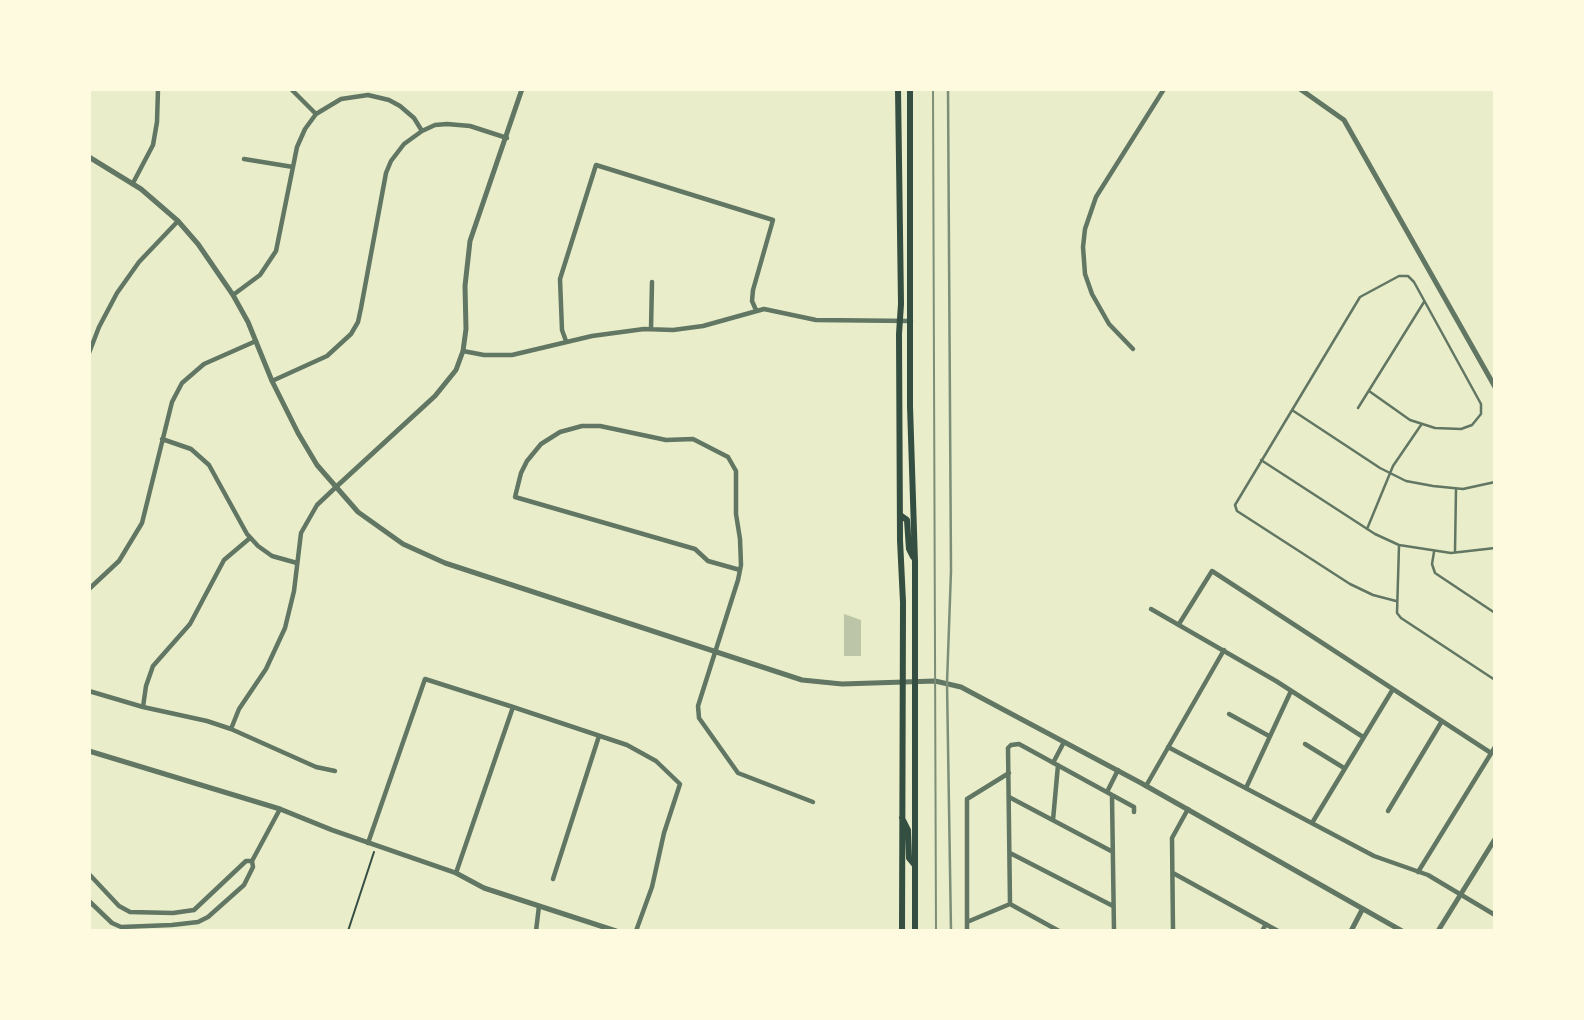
<!DOCTYPE html>
<html>
<head>
<meta charset="utf-8">
<style>
  body { margin:0 }
  #map { position:relative; width:1584px; height:1020px; overflow:hidden; background:#e9edc9; font-family:Cabin,sans-serif }
  canvas { display:block }
  .frame { position:absolute; inset:0; border:91px solid #fefae0; pointer-events:none }
</style>
</head>
<body>
<div id="map">
<canvas width="1584" height="1020"></canvas>
<div class="frame"></div>
</div>
<script>
const c = document.querySelector('canvas').getContext('2d');
c.lineJoin = 'round';
function fill(path, color) { c.fillStyle = color; c.fill(path, 'evenodd'); }
const toPath = rows => new Path2D(rows.map(r => 'M' + r).join(''));
function trace(path, color, width, dash) { c.strokeStyle = color; c.lineWidth = width; c.lineCap = dash ? 'butt' : 'round'; c.setLineDash(dash || []); c.stroke(path); }
fill(toPath([
  [844,614,861,620,861,656,844,656]
]), '#bcc5a7');
trace(toPath([
  [348,931,374,852],
  [385,931,387,931]
]), '#344e41', 2);
trace(toPath([
  [1369,391,1410,420,1435,428,1461,429,1472,425,1481,414,1481,404,1414,282,1408,276,1399,276,1360,297,1235,505,1237,511,1350,584,1373,595,1396,601],
  [1358,408,1424,302],
  [1292,410,1380,468,1406,481,1433,486,1463,489,1495,482],
  [1261,460,1375,534,1399,545,1451,553,1495,548],
  [1367,529,1393,466,1421,425],
  [1399,546,1397,613,1401,618,1495,680],
  [1434,552,1432,564,1435,573,1495,613],
  [1455,552,1456,489]
]), '#617663', 2.5);
trace(toPath([
  [291,89,316,114],
  [244,159,293,167],
  [133,183,153,145,157,122,158,89],
  [233,295,260,275,276,251,297,147,305,129,316,114,341,99,368,95,389,100,400,106,414,118,422,131],
  [651,329,652,282],
  [566,341,562,330,560,279,596,165,773,220,753,290,752,301,756,310],
  [1133,349,1109,324,1092,294,1085,274,1083,247,1085,229,1096,197,1164,89],
  [463,351,484,355,512,355,592,336,644,329,673,330,703,326,764,309,816,320,911,321],
  [89,353,99,327,117,293,139,262,178,221],
  [272,381,327,356,351,334,358,322,361,308,386,173,391,161,404,144,422,131,435,125,447,124,470,126,507,138],
  [162,439,191,449,209,465,247,534,258,546,272,556,297,563],
  [740,570,708,561,695,549,515,497,521,473,527,461,541,444,560,432,582,426,600,426,666,440,693,439,728,457,736,471,736,514,740,539,741,565,738,580,698,706,699,718,738,773,813,802],
  [89,589,119,561,142,523,172,402,182,383,204,364,256,341],
  [1151,609,1276,681,1363,737],
  [1179,624,1212,571,1491,753],
  [89,691,143,707,207,721,231,729,316,767,335,771],
  [143,707,146,686,153,666,190,624,224,560,250,538],
  [1229,714,1269,736],
  [231,729,239,709,266,669,285,628,294,591,301,533,317,505,336,487],
  [1305,744,1344,768],
  [1168,747,1374,856,1428,875,1495,915],
  [1053,763,1064,742],
  [1146,786,1224,650],
  [1246,788,1291,691],
  [1107,792,1118,770],
  [1112,796,1114,931],
  [1009,797,1113,852],
  [1388,811,1442,721],
  [1053,820,1058,765],
  [1312,823,1393,689],
  [368,843,425,679,513,707,627,745,656,761,680,784,664,833,652,887,636,931],
  [1010,853,1113,906],
  [1418,872,1495,747],
  [456,873,513,707],
  [1173,873,1278,931],
  [89,874,119,906,130,912,173,913,194,910,246,861,252,861],
  [553,879,599,736],
  [89,901,112,923,121,927,172,925,198,922,208,917,244,885,253,867,252,861,280,809],
  [1010,904,1059,931],
  [967,922,1010,904,1008,748,1011,745,1019,744,1134,807,1134,812],
  [536,931,539,906],
  [967,931,967,799,1009,773],
  [1173,931,1172,838,1188,809],
  [1262,931,1266,924]
]), '#617663', 4.5);
trace(toPath([
  [1300,89,1344,120,1495,387],
  [89,157,141,189,178,221,198,244,233,295,248,322,272,381,298,433,317,465,358,512,403,544,445,563,802,680,842,684,935,681,961,687,1141,783,1402,931],
  [336,487,435,396,456,370,463,351,466,329,465,286,470,241,522,89],
  [89,751,280,809,332,830,456,873,484,888,616,931],
  [1351,931,1362,910],
  [1438,931,1495,839]
]), '#617663', 5);
trace(toPath([
  [898,89,901,304,899,334,900,540,903,602,902,931],
  [910,89,910,406,915,562,915,931],
  [900,515,907,520,909,549,913,557],
  [902,818,908,830,909,858,914,864]
]), '#344e41', 6);
trace(toPath([
  [933,89,936,931]
]), '#7c8e77', 2);
trace(toPath([
  [948,89,951,571,947,683,951,931]
]), '#7c8e77', 2.5);
</script>
</body>
</html>
